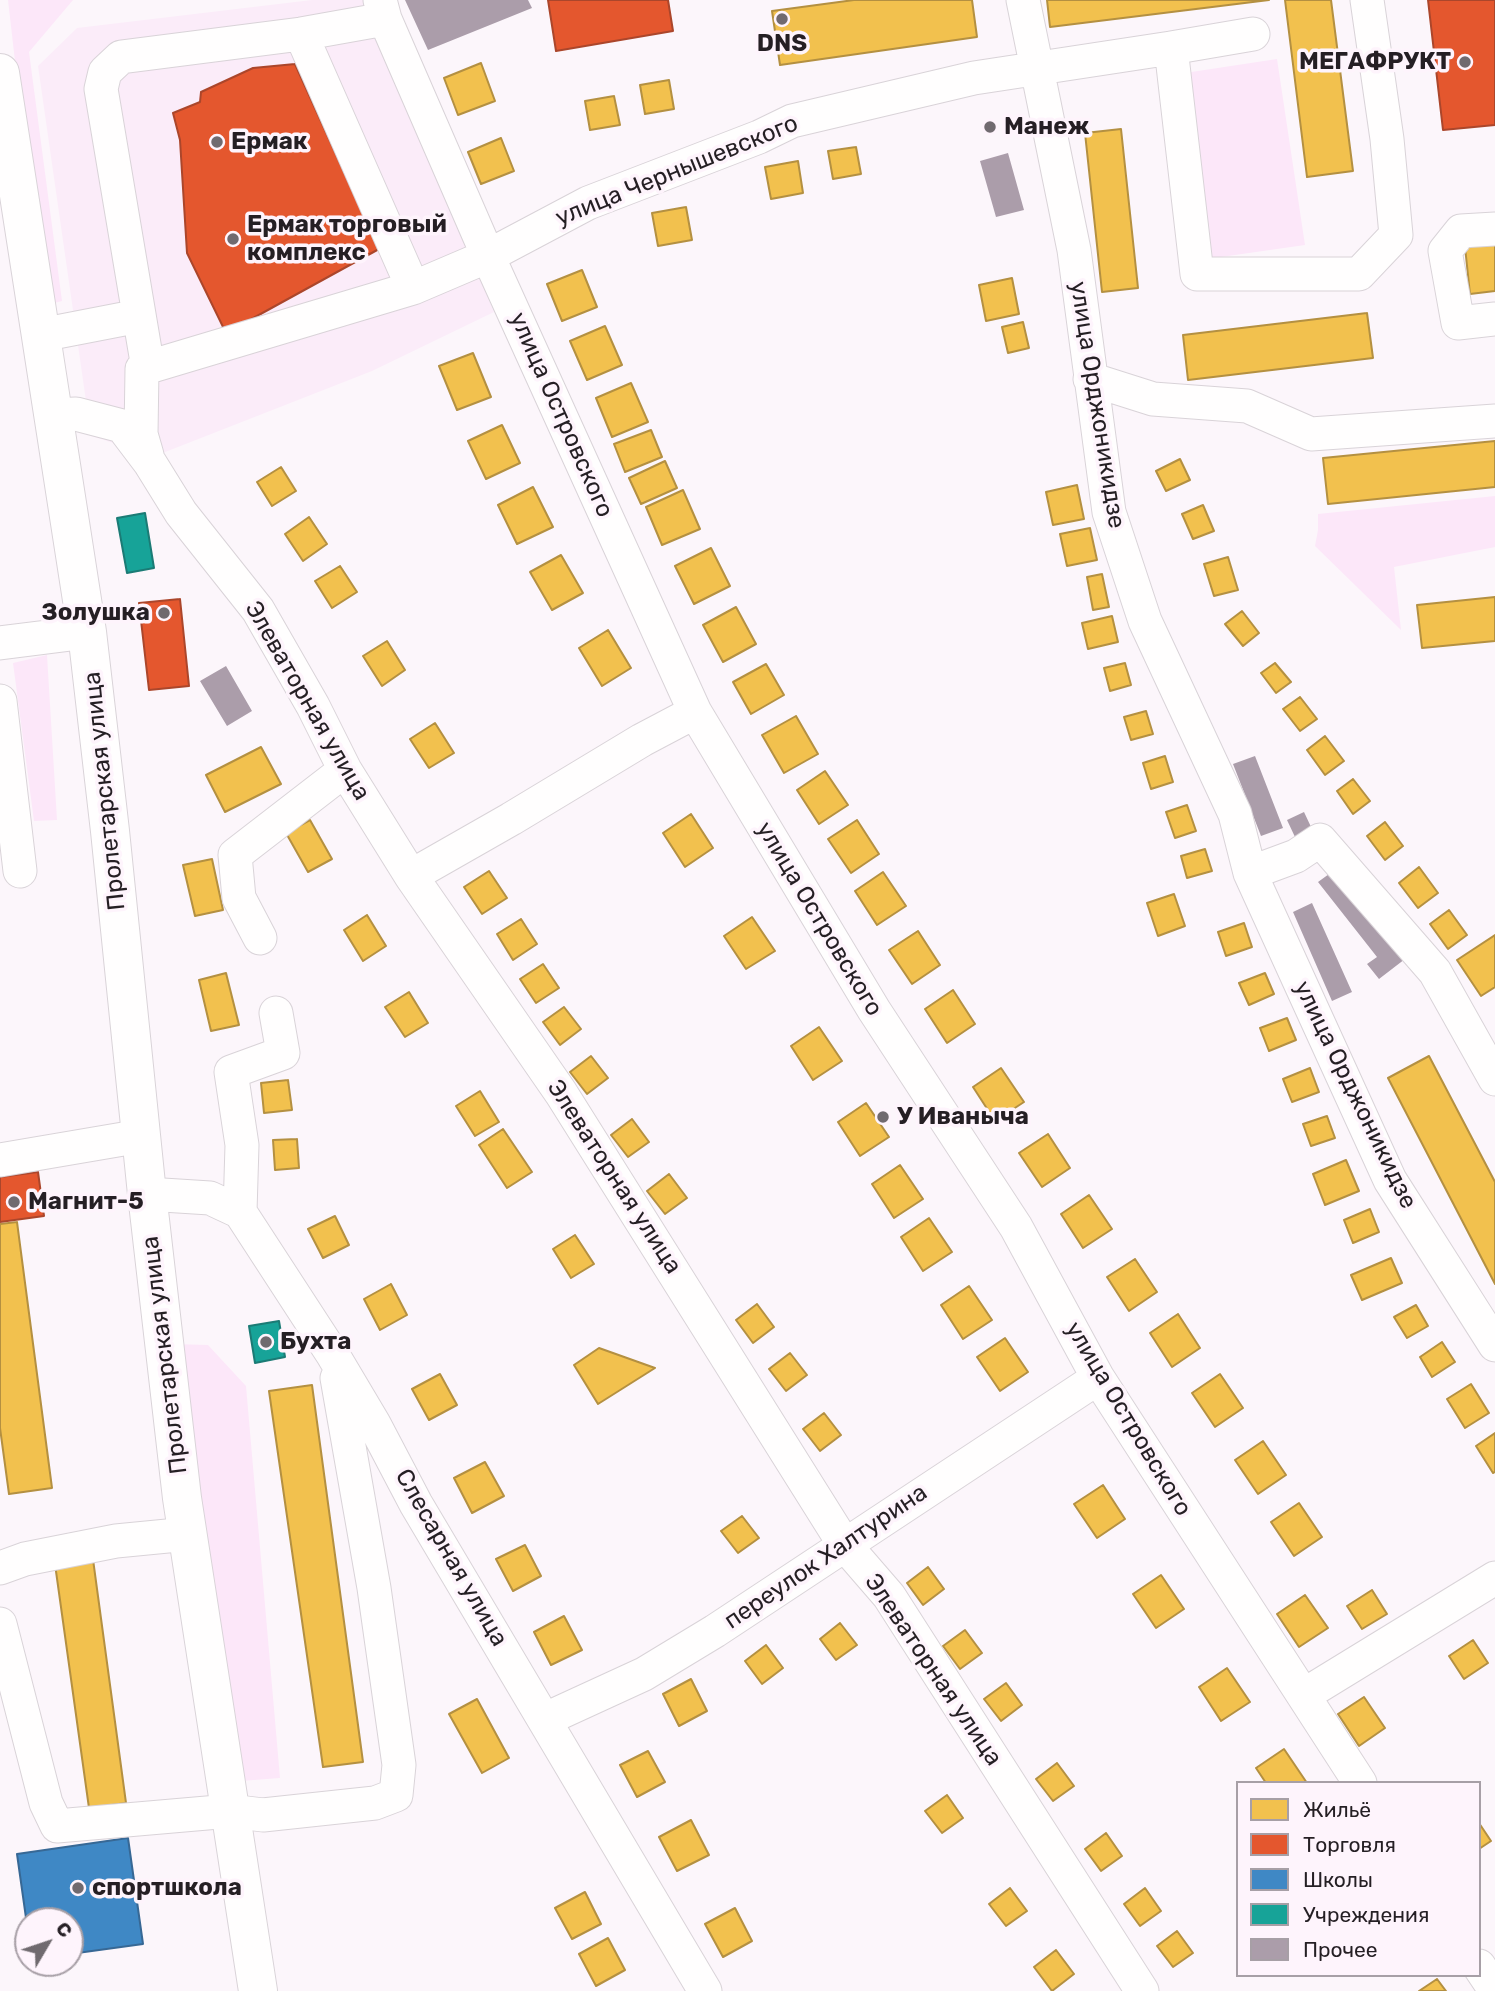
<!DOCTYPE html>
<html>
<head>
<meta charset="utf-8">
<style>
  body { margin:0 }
  #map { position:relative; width:1495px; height:1991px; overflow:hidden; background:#fcf6fb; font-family:Rubik,sans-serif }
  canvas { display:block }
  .legend { position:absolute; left:1236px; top:1781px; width:245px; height:196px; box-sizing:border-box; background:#fef4fc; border:2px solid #a79fa6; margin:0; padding:9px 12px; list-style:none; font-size:21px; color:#251f24 }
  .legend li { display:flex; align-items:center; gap:14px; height:35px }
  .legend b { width:35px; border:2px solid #a79fa6 }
  .north { position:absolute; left:14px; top:1907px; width:70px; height:70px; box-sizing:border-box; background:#fef4fc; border:2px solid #a79fa6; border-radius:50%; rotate:51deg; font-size:19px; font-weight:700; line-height:28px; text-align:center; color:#251f24 }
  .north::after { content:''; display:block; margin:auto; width:24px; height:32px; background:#706a6f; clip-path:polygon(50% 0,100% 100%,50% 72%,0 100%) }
</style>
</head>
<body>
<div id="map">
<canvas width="1495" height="1991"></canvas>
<ul class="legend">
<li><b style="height:19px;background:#f2c14e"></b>Жильё</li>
<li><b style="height:19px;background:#e4572e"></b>Торговля</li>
<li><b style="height:19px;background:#3f88c5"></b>Школы</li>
<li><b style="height:19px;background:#17a398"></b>Учреждения</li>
<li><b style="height:19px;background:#ab9daa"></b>Прочее</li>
</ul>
<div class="north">С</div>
</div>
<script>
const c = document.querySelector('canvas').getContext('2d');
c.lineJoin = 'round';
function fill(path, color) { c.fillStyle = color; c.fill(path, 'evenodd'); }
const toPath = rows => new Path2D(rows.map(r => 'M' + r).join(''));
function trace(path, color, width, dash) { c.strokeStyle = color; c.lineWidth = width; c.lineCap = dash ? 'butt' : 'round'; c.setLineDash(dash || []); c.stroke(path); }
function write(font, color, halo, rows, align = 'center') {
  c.font = font + ' Rubik,sans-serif'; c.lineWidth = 7; c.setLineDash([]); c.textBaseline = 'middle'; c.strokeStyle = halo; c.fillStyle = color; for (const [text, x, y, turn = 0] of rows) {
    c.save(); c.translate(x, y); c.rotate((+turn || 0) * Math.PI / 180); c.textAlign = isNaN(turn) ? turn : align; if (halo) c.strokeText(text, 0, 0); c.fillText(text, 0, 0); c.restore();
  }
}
fill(toPath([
  [312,0,364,0,494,312,372,371,155,456,91,436,38,66,77,28]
]), '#fbecf9');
fill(toPath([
  [8,0,73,0,29,52,62,301,43,306],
  [1277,59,1305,245,1193,261,1165,76],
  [1495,496,1495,547,1394,567,1401,630,1315,546,1318,530,1318,514],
  [47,655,57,820,34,821,13,663],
  [172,1344,208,1345,246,1386,280,1778,241,1781]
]), '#fce7f9');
const homes = toPath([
  [854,0,972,0,977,37,780,65,772,11,854,0],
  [1047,0,1269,0,1050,27,1047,0],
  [1285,0,1331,0,1353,171,1307,177,1285,0],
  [481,63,495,101,458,115,444,78,481,63],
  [669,80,674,109,645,114,640,85,669,80],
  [614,96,620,125,590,130,585,101,614,96],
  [1121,129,1138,288,1102,292,1085,133,1121,129],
  [501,138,514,171,481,184,468,152,501,138],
  [856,147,861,174,833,179,828,151,856,147],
  [798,161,803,193,771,199,765,167,798,161],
  [686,207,692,240,658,246,652,213,686,207],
  [1495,243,1495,291,1470,294,1465,247,1495,243],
  [582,270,597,307,562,321,547,284,582,270],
  [1012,278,1019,314,986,321,979,285,1012,278],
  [1367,313,1373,358,1188,380,1183,335,1367,313],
  [1023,322,1029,348,1008,353,1002,327,1023,322],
  [605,326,622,365,587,380,570,341,605,326],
  [473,353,491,397,457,410,439,366,473,353],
  [631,383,648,422,612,437,596,398,631,383],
  [502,425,520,463,486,479,468,441,502,425],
  [651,430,662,457,625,472,614,444,651,430],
  [1495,441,1495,487,1328,504,1323,458,1495,441],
  [1180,459,1190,480,1166,491,1156,471,1180,459],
  [665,461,677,488,641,504,629,478,665,461],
  [281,467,296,491,272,506,257,482,281,467],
  [1077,485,1084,519,1053,525,1046,492,1077,485],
  [533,487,553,527,517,544,498,505,533,487],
  [683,490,700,529,662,545,646,507,683,490],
  [1203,505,1214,531,1193,539,1182,514,1203,505],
  [309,517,327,544,303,561,285,534,309,517],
  [1090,528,1097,560,1067,566,1060,534,1090,528],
  [711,548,730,586,694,604,675,566,711,548],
  [561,555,583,593,552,610,530,572,561,555],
  [1228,557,1238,590,1214,596,1204,564,1228,557],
  [340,566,357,592,332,608,315,581,340,566],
  [1102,574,1109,607,1093,610,1087,577,1102,574],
  [1495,597,1495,641,1422,648,1417,605,1495,597],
  [736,607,756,644,723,662,703,625,736,607],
  [1242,611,1259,633,1243,646,1225,624,1242,611],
  [1112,616,1118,642,1088,649,1082,623,1112,616],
  [608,630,631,668,602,686,579,648,608,630],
  [387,641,405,670,382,686,363,656,387,641],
  [1125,663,1131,685,1110,691,1104,668,1125,663],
  [1275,663,1291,682,1276,693,1261,673,1275,663],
  [766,664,784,695,751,714,733,682,766,664],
  [1300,697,1317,719,1300,731,1283,709,1300,697],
  [1146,711,1153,734,1131,740,1124,717,1146,711],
  [796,716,818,754,784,773,762,735,796,716],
  [435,723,454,753,429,768,410,739,435,723],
  [1325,736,1344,761,1325,775,1307,750,1325,736],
  [261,747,281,784,225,812,206,775,261,747],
  [1165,756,1173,782,1151,789,1143,763,1165,756],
  [825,771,848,805,819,824,797,790,825,771],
  [1353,779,1370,801,1353,814,1337,791,1353,779],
  [1187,805,1196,831,1175,838,1166,812,1187,805],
  [691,814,713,848,685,867,663,833,691,814],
  [310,820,332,859,308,872,286,833,310,820],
  [857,820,879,854,851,873,828,839,857,820],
  [1385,822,1403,846,1385,860,1367,836,1385,822],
  [1205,849,1212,871,1187,878,1181,856,1205,849],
  [212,859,223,910,195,916,183,865,212,859],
  [1419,867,1438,893,1418,908,1399,883,1419,867],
  [489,871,507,898,482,914,464,887,489,871],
  [883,872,906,906,877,925,855,891,883,872],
  [1174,894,1185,926,1158,936,1147,903,1174,894],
  [1449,910,1467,935,1448,949,1430,924,1449,910],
  [367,915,386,946,363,961,344,930,367,915],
  [752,917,775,951,746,969,724,936,752,917],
  [521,919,537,944,513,960,497,934,521,919],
  [1244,923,1252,947,1226,956,1218,932,1244,923],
  [918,931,940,965,912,984,889,950,918,931],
  [1495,935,1495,987,1481,996,1457,960,1495,935],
  [543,964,559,988,536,1003,520,979,543,964],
  [226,973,239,1025,211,1031,199,980,226,973],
  [1265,973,1274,994,1249,1005,1239,983,1265,973],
  [953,990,975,1024,947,1043,925,1009,953,990],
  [409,992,428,1023,405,1037,385,1007,409,992],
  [564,1007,581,1029,560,1045,543,1022,564,1007],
  [1287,1018,1296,1040,1269,1051,1260,1028,1287,1018],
  [819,1027,842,1061,813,1080,791,1046,819,1027],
  [591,1056,608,1078,587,1094,570,1072,591,1056],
  [1429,1056,1495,1182,1495,1284,1388,1078,1429,1056],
  [1001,1068,1024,1102,995,1121,973,1087,1001,1068],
  [1310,1068,1319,1092,1292,1102,1283,1079,1310,1068],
  [288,1080,292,1110,264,1113,261,1083,288,1080],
  [480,1091,499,1122,475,1136,456,1106,480,1091],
  [866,1103,889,1137,860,1156,838,1122,866,1103],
  [1327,1116,1335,1138,1311,1146,1303,1124,1327,1116],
  [632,1119,649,1142,628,1157,611,1135,632,1119],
  [503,1129,532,1172,507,1188,479,1145,503,1129],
  [1048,1134,1070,1168,1042,1187,1019,1153,1048,1134],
  [297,1139,299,1168,275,1170,273,1140,297,1139],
  [1346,1160,1359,1191,1325,1205,1313,1174,1346,1160],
  [900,1165,923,1199,894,1218,872,1184,900,1165],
  [669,1174,687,1198,665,1214,647,1191,669,1174],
  [1089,1195,1112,1229,1083,1248,1061,1214,1089,1195],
  [1370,1209,1379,1232,1353,1243,1344,1220,1370,1209],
  [335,1216,349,1245,323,1258,308,1229,335,1216],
  [929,1218,952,1252,923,1271,901,1237,929,1218],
  [17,1222,52,1488,9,1494,0,1428,0,1224,17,1222],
  [575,1235,594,1264,571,1278,553,1249,575,1235],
  [1391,1258,1402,1283,1362,1300,1351,1275,1391,1258],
  [1135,1259,1157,1292,1129,1311,1107,1277,1135,1259],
  [391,1284,407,1315,380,1330,364,1299,391,1284],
  [969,1286,992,1320,963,1339,941,1305,969,1286],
  [757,1304,774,1327,753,1343,736,1320,757,1304],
  [1416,1305,1428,1326,1407,1338,1394,1317,1416,1305],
  [1178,1314,1200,1348,1172,1367,1150,1333,1178,1314],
  [1005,1338,1028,1372,1000,1391,977,1357,1005,1338],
  [1442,1342,1455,1362,1432,1377,1420,1357,1442,1342],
  [599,1348,655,1368,598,1404,574,1365,599,1348],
  [790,1353,807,1375,786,1391,769,1369,790,1353],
  [440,1374,457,1405,429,1420,412,1389,440,1374],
  [1220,1374,1243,1408,1215,1427,1192,1393,1220,1374],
  [1471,1384,1489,1413,1465,1428,1447,1399,1471,1384],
  [312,1385,363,1762,323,1767,269,1391,312,1385],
  [824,1413,841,1435,820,1451,803,1429,824,1413],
  [1495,1433,1495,1472,1493,1473,1476,1446,1495,1433],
  [1263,1441,1286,1475,1258,1494,1235,1460,1263,1441],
  [485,1462,504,1496,472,1513,454,1478,485,1462],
  [1103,1485,1125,1519,1097,1538,1074,1504,1103,1485],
  [1299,1503,1322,1537,1294,1556,1271,1522,1299,1503],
  [742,1516,759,1538,738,1553,721,1531,742,1516],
  [525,1545,541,1576,513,1591,496,1559,525,1545],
  [92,1552,126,1803,89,1808,54,1557,92,1552],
  [928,1567,944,1589,923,1605,907,1583,928,1567],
  [1161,1575,1184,1609,1156,1628,1133,1594,1161,1575],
  [1372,1590,1387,1614,1362,1629,1347,1606,1372,1590],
  [1305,1595,1328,1628,1299,1647,1277,1614,1305,1595],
  [564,1616,582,1650,551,1665,534,1632,564,1616],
  [840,1623,857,1645,836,1660,820,1639,840,1623],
  [965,1630,982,1653,960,1669,943,1646,965,1630],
  [1473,1640,1488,1663,1464,1679,1449,1656,1473,1640],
  [766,1645,783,1668,762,1684,745,1661,766,1645],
  [1227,1668,1250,1702,1221,1721,1199,1687,1227,1668],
  [691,1679,707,1711,679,1726,663,1694,691,1679],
  [1006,1683,1022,1705,1001,1721,984,1699,1006,1683],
  [1364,1697,1385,1728,1359,1746,1338,1714,1364,1697],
  [477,1699,509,1758,482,1773,449,1714,477,1699],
  [1284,1749,1307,1783,1266,1783,1256,1768,1284,1749],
  [648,1751,665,1782,637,1797,620,1765,648,1751],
  [1057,1763,1074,1786,1053,1801,1036,1779,1057,1763],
  [947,1795,963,1818,942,1833,925,1811,947,1795],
  [691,1820,709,1855,677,1871,659,1837,691,1820],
  [1479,1823,1491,1841,1479,1849,1479,1823],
  [1106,1833,1122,1856,1101,1871,1085,1849,1106,1833],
  [1010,1888,1027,1911,1006,1926,989,1904,1010,1888],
  [1145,1888,1161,1911,1140,1926,1124,1904,1145,1888],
  [585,1892,601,1924,572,1939,555,1908,585,1892],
  [735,1908,752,1941,723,1957,705,1924,735,1908],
  [1177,1931,1193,1953,1173,1967,1157,1946,1177,1931],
  [608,1938,625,1970,596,1986,579,1954,608,1938],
  [1056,1950,1074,1974,1052,1991,1034,1967,1056,1950],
  [1437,1979,1446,1991,1419,1991,1437,1979]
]);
fill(homes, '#f2c14e');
trace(homes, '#b49041', 2);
const shops = toPath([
  [548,0,668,0,673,31,556,51,548,0],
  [1428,0,1495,0,1495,125,1443,130,1428,0],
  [295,64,379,249,226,333,187,253,180,140,173,113,200,102,201,92,253,68,295,64],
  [180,599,189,686,149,690,139,603,180,599],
  [38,1172,44,1216,0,1222,0,1177,38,1172]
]);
fill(shops, '#e4572e');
trace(shops, '#ab462b', 2);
const schools = toPath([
  [128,1838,143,1944,70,1954,70,1921,28,1921,28,1932,17,1854,128,1838]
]);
fill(schools, '#3f88c5');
trace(schools, '#376895', 2);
const public = toPath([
  [145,513,154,568,127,573,117,518,145,513],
  [279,1321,285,1357,255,1363,249,1326,279,1321]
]);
fill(public, '#17a398');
trace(public, '#1b7b75', 2);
fill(toPath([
  [405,0,528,0,532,8,428,50],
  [1008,153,1024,210,996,217,980,161],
  [226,666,252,711,227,726,200,681],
  [1255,756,1283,828,1261,836,1233,764],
  [1304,812,1312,829,1295,837,1287,820],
  [1336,869,1405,959,1379,979,1367,964,1377,957,1318,882],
  [1312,903,1352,992,1332,1001,1293,912]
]), '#ab9daa');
const minor = toPath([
  [380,0,385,19,488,256,695,712,874,1010,1016,1227,1098,1378,1360,1783],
  [1023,0,1074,250,1109,512,1145,621,1235,814,1250,873,1390,1180,1495,1345],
  [301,34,413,288],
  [1171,48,1253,34],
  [1495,229,1461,231,1445,251,1458,323,1495,319],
  [41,335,139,316],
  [148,368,101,89,105,72,121,57,301,34,385,19],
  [1090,379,1153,399,1247,406,1311,434,1495,421],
  [52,415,76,414,122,426,150,463,181,513,258,610,313,706,345,770,411,876,561,1093,844,1544,889,1596,1142,1991],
  [147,455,141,434,142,369,413,288,488,256,588,203,759,137,792,121,974,78,1171,48,1197,274,1359,274,1396,235,1387,139,1367,0],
  [0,643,87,632],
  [0,701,20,871],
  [1250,873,1296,856,1320,840,1435,972,1495,1079],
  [411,876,511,819,642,740,695,712],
  [260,938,239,898,235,855,345,770],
  [0,1160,141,1136],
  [147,1194,210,1198,240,1212,333,1355,374,1424,416,1504,705,1991],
  [240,1212,242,1145,231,1072,283,1053,276,1013],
  [0,1568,25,1559,116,1541,188,1534],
  [0,1624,46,1803,57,1826,230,1811,263,1815,375,1803,396,1795,399,1765,374,1588,337,1378],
  [1304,1695,1495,1578],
  [546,1719,644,1674,715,1631,1098,1378],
  [1479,1966,1495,1990]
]);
const major = toPath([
  [0,73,87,632,110,831,147,1194,182,1498,258,1991]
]);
trace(minor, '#d9d3d8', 35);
trace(major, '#d9d3d8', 40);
trace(minor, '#fffefe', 33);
trace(major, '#fffefe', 38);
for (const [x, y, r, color] of [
  [782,19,7,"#706a6f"],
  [1465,62,7,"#706a6f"],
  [990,127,7,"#706a6f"],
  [217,142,7,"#706a6f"],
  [233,239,7,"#706a6f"],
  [164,613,7,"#706a6f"],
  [883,1117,7,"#706a6f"],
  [14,1202,7,"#706a6f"],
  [266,1342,7,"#706a6f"],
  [78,1888,7,"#706a6f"]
]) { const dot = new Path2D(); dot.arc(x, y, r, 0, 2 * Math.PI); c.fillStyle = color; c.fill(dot); trace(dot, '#fef4fc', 2.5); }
write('bold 24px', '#251f24', '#fef4fc', [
  ["DNS",782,44,"center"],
  ["МЕГАФРУКТ",1451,62,"right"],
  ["Манеж",1004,127],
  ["Ермак",231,142],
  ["Ермак торговый",247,225],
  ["комплекс",247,253],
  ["Золушка",150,613,"right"],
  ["У Иваныча",897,1117],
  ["Магнит-5",28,1202],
  ["Бухта",280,1342],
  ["спортшкола",92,1888]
], 'left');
write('24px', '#251f24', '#fef4fc', [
  ["улица Чернышевского",677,171,-22],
  ["улица Орджоникидзе",1097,405,81],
  ["улица Островского",561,415,66],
  ["Элеваторная улица",307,701,60],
  ["Пролетарская улица",105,791,-96],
  ["улица Островского",819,919,59],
  ["улица Орджоникидзе",1355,1095,64],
  ["Элеваторная улица",614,1177,57],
  ["Пролетарская улица",165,1355,-97],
  ["улица Островского",1128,1419,59],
  ["переулок Халтурина",826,1557,-34],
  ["Слесарная улица",451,1558,60],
  ["Элеваторная улица",933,1670,56]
]);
</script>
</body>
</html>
